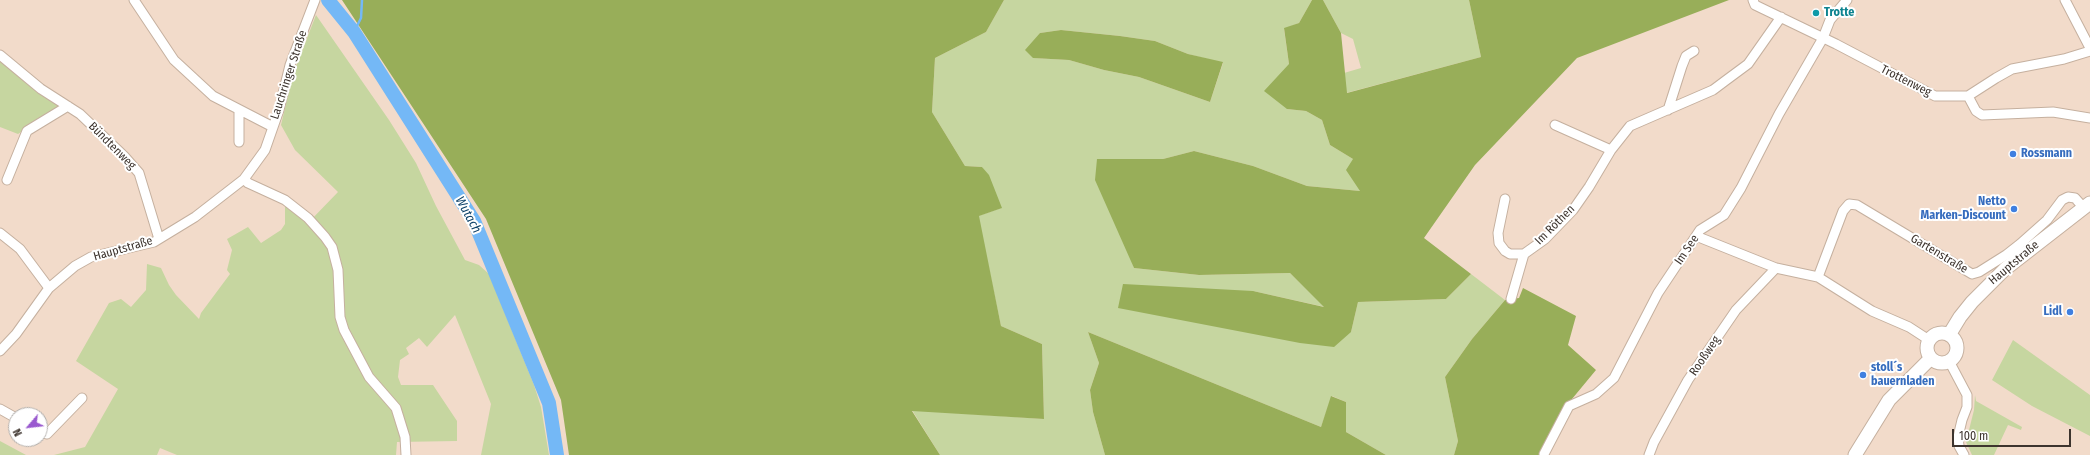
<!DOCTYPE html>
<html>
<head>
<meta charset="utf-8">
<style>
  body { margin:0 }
  #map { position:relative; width:2090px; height:455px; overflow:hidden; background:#f2dbca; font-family:"Fira Sans Condensed",sans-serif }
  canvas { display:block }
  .north { position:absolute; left:8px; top:407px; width:40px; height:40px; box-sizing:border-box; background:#fff; border:1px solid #b1aeab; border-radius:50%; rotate:242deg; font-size:11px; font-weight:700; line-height:16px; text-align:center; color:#3d342e }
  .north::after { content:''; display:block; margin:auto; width:14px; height:18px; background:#9959cf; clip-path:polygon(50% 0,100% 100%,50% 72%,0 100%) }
  .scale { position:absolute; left:1952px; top:429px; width:119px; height:18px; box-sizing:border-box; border:2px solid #3d342e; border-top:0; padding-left:5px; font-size:12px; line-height:14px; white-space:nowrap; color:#3d342e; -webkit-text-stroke:3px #fff; paint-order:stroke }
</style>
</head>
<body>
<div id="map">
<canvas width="2090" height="455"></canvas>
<div class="north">N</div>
<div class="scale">100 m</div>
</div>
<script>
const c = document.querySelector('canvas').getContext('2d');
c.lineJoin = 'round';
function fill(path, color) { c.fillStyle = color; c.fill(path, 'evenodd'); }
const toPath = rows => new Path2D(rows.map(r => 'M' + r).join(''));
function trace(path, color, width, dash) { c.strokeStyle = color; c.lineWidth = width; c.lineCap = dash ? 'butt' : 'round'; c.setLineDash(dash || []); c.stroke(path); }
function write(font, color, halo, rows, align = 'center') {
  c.font = font + ' "Fira Sans Condensed",sans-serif'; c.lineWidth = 4; c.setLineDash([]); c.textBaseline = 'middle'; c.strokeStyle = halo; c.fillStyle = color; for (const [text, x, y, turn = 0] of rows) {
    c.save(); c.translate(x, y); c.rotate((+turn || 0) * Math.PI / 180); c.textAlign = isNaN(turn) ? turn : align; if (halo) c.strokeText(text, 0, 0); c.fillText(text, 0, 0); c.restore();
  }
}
fill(toPath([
  [1004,0,1312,0,1299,23,1284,29,1289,64,1287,109,1306,111,1322,120,1330,145,1353,159,1360,191,1307,186,1253,166,1194,151,1163,159,1097,159,1134,268,1199,275,1290,273,1325,307,1253,291,1351,332,1358,302,1446,299,1471,274,1505,300,1472,339,1445,377,1458,441,1454,455,1386,455,1346,432,1346,402,1332,396,1321,427,1088,332,1099,363,1090,390,1093,412,1105,455,940,455,912,410,1044,419,1042,344,1001,326,978,216,1001,208,982,167,965,166,932,112,935,58,986,32],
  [1061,30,1120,36,1155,41,1188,54,1223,63,1210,102,1139,77,1104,70,1069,60,1034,58,1040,33],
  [1323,0,1469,0,1481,57,1346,93,1344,73,1361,68,1353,39,1341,33],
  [316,15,389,120,416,163,436,206,465,260,479,265,489,274,534,385,541,407,549,455,481,455,491,404,455,315,427,347,419,338,406,348,409,354,400,360,398,377,401,385,433,385,457,421,457,441,397,442,396,455,177,455,160,448,157,455,54,455,85,447,118,389,76,361,109,303,121,299,131,307,146,290,147,264,161,268,169,285,176,295,199,319,201,313,230,274,227,270,232,250,227,239,248,227,261,243,281,230,285,224,285,204,308,223,338,192,295,150,281,125,293,74],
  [0,59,59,106,18,134,0,127],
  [2013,340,2090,395,2090,436,2032,406,1992,380],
  [1975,395,1976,401,2022,427,2021,430,2008,425,1994,455,1972,455,1966,442,1974,410],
  [0,441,26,455,0,455]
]), '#c6d6a0');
fill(toPath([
  [342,0,1004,0,986,32,935,58,932,112,965,166,982,167,989,175,1002,208,979,216,1001,326,1042,344,1044,419,912,411,940,455,569,455,561,400,486,219],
  [1312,0,1323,0,1341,33,1347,93,1481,57,1469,0,1729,0,1577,58,1475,165,1424,238,1471,274,1446,299,1358,302,1351,332,1334,347,1300,343,1118,308,1123,284,1253,291,1324,307,1290,273,1199,275,1134,268,1095,180,1097,159,1163,159,1194,151,1253,166,1307,186,1360,191,1346,170,1353,159,1330,145,1322,120,1306,111,1287,109,1264,91,1289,64,1284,28,1299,23],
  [1061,30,1120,36,1155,41,1188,54,1223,62,1210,102,1139,77,1104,70,1069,60,1033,58,1025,50,1040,33],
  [1523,288,1576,316,1568,345,1596,370,1567,405,1542,455,1454,455,1458,441,1445,377,1472,339,1505,300,1519,298],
  [1088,332,1321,427,1331,396,1346,402,1346,432,1386,455,1105,455,1093,412,1090,390,1099,363]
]), '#98ae59');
trace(toPath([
  [354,32,361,18,362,0]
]), '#74b8f6', 2.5);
trace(toPath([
  [328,0,354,32,474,221,549,403,557,455]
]), '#74b8f6', 14);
const minor = toPath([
  [134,0,174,60,213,96,273,127],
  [1753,0,1755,5,1836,44,1935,96,1968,96],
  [2065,0,2090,48],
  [0,55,41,89,80,114,124,156,139,173,159,239],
  [1968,96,1976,111,1982,115,2053,112,2090,118],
  [1968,96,1996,78,2012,69,2064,59,2090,51],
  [239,110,239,142],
  [1668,110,1682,66,1686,56,1694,51],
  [1555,125,1611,150],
  [244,179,248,183,285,200,308,218,325,237,332,247,338,270,340,317,344,330,369,377,396,408,405,437,406,455],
  [7,180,27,131,68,106],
  [1505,199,1498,233,1499,243,1505,251,1510,254,1524,254,1545,239,1573,210,1589,187,1611,150,1630,126,1713,90,1725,81,1748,64,1781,17],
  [0,233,20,249,49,288],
  [1696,236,1776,268,1818,277,1872,311,1909,327,1929,340],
  [1818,277,1843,211,1849,204,1857,205,1972,274,1979,272,2006,255,2020,244,2047,220,2062,200,2068,197,2075,198,2083,207],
  [1511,299,1524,254],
  [0,351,16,334,49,288,75,266,91,257,154,242,195,217,244,179,265,150,279,110,290,65,315,0],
  [1949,361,1967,395,1967,407,1962,420,1958,437,1959,446,1964,455],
  [0,409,16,418],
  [40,431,47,434,82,398],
  [1544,454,1569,406,1596,394,1614,378,1658,293,1700,230,1724,215,1741,188,1779,114,1823,38,1830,20,1847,0],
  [1649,455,1654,442,1688,380,1736,310,1776,268]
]);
const secondary = toPath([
  '1927 348a15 15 0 1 1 30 0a15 15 0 1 1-30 0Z',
  [1949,335,1960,317,1972,302,2005,269,2090,203],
  [1855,455,1889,400,1931,358]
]);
trace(minor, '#c5b09f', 11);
trace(secondary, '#c5b09f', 15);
trace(minor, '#fff', 9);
trace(secondary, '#fff', 13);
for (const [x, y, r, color] of [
  [1816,13,4,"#0f9aa8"],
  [2013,154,4,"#3f7fe0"],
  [2014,209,4,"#3f7fe0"],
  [2070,312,4,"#3f7fe0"],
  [1863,375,4,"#3f7fe0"]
]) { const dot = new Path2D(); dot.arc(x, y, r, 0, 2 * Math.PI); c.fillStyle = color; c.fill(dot); trace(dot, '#fff', 1.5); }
write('bold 12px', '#0d838f', '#fff', [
  ["Trotte",1824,13]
], 'left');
write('12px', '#3d342e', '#fff', [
  ["Lauchringer Straße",289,75,-72],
  ["Trottenweg",1906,81,27],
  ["Bündtenweg",112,146,45],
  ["Im Röthen",1555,225,-45],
  ["Hauptstraße",123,249,-16],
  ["Im See",1687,250,-56],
  ["Gartenstraße",1939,254,31],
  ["Hauptstraße",2014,263,-40],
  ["Rooßweg",1705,356,-56]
]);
write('bold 12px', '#366cbe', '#fff', [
  ["Rossmann",2021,154],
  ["Netto",2006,202,"right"],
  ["Marken-Discount",2006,216,"right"],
  ["Lidl",2062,312,"right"],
  ["stoll´s",1871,368],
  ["bauernladen",1871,382]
], 'left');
write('italic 13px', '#0d4168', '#fff', [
  ["Wutach",468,215,61]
]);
</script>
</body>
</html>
